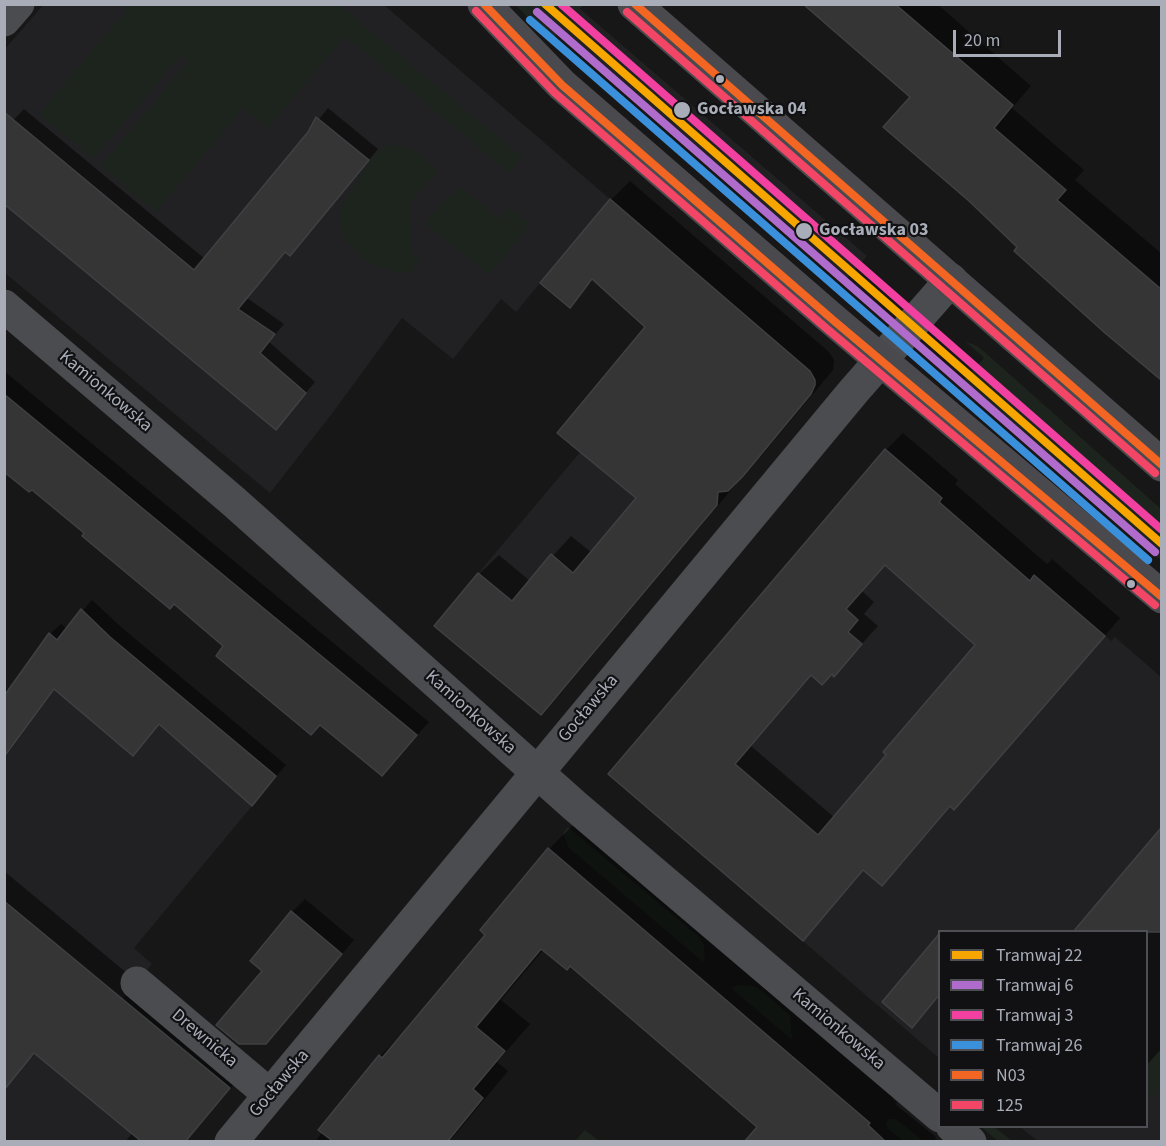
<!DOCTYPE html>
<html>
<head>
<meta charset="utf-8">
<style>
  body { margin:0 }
  #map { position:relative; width:1166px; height:1146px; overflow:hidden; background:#171717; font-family:"Source Sans 3",sans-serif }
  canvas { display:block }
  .frame { position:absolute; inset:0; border:6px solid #a8adb8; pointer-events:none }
  .legend { position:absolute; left:938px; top:930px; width:210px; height:198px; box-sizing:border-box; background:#111113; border:2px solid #4d4f55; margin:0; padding:8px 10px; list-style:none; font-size:18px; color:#a8adb8 }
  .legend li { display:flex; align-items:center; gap:12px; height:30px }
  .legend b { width:30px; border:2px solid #4d4f55 }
  .scale { position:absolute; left:953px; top:30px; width:108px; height:27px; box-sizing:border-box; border:3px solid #a8adb8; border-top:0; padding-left:8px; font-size:18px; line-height:21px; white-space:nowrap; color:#a8adb8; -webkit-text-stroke:4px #111113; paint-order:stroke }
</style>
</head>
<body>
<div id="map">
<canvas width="1166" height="1146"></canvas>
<div class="frame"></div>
<ul class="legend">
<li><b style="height:8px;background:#f7a600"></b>Tramwaj 22</li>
<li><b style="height:8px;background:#b06ccc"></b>Tramwaj 6</li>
<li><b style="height:8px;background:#f240a1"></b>Tramwaj 3</li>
<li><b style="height:8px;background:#3a90db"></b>Tramwaj 26</li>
<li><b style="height:8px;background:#f26522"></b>N03</li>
<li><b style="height:8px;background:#f34667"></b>125</li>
</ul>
<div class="scale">20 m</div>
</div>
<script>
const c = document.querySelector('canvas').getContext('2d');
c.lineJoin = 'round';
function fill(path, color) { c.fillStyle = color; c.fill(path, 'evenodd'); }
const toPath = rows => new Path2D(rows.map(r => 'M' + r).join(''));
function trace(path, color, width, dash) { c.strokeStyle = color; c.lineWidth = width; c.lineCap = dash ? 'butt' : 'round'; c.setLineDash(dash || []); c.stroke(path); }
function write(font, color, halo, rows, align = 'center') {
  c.font = font + ' "Source Sans 3",sans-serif'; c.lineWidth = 4.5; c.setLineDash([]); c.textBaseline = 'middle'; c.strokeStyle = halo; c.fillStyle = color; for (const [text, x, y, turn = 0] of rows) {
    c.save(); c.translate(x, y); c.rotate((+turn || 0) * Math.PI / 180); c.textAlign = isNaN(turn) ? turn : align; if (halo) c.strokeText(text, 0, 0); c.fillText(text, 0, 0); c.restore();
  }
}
fill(toPath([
  [43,5,384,5,610,199,516,312,501,299,453,359,402,318,331,415,270,493,5,273,5,49],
  [578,7,867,256,847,279,559,29],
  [885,449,942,498,939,502,1023,575,1016,583,1023,589,1034,575,1111,641,1115,637,1161,677,1161,1141,1038,1141,1020,1127,1146,1126,1146,932,940,932,939,1058,608,774],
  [581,451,686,541,541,715,434,626],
  [49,633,159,724,252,806,134,948,152,964,122,1000,230,1088,185,1141,5,1142,5,696]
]), '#212123');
fill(toPath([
  [120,5,339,5,522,157,509,173,345,36,268,128,243,108,156,212,101,166,188,62,181,55,93,159,39,114,126,10],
  [516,5,526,5,532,10,527,5,583,5,550,42],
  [389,144,413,149,438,170,410,203,412,253,419,258,411,272,397,272,372,264,360,256,348,243,340,228,340,208,374,155],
  [461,188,499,219,510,207,530,224,489,275,425,223,450,193,454,197],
  [965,341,977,346,988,355,1161,509,1161,560,961,383,984,358],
  [568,827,699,937,704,945,705,957,703,962,569,848,563,833],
  [738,985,754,986,762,991,790,1015,792,1040,731,988],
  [1161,1047,1161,1088,1153,1098,1147,1093,1147,1065],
  [889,1119,896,1119,923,1141,903,1141,888,1129,886,1123],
  [981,1127,994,1127,1012,1141,998,1141],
  [585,1130,599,1141,575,1141]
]), '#1d241e');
fill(toPath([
  [805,4,937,4,1031,86,1012,108,1084,170,1075,180,1162,254,1162,378,1106,332,1019,247,912,97],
  [328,108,378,149,300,244,290,254,286,251,247,298,284,324,269,342,315,382,276,428,4,130,24,109,205,259],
  [630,181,829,352,834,360,833,370,762,455,736,481,736,484,560,694,541,713,479,574,499,555,530,581,571,536,592,553,638,497,647,327,594,279,570,306,611,200],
  [4,371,429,722,382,774,32,488,4,470],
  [903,433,958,480,955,484,1047,564,1052,559,1120,618,971,791,954,808,951,806,899,867,882,884,864,869,803,939,610,774,886,450],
  [886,564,978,645,835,818,751,746,812,675,832,673,834,675,878,626,864,614,874,602,862,591],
  [92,600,121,627,286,765,252,804,160,723,133,754,55,689,4,759,4,679,8,693,50,634,61,624,67,629],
  [575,823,895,1096,893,1099,897,1102,895,1104,936,1137,934,1142,746,1142,759,1126,570,965,544,949,501,1000,530,1024,497,1062,508,1071,449,1142,315,1142,380,1056,406,1030,487,935,482,930,549,849],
  [1162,830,1162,1048,1146,1066,1146,932,1075,932],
  [4,871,245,1071,186,1142,125,1142,133,1132,36,1053,12,1078,4,1027],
  [305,899,354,940,265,1043,264,971,292,912],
  [940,937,940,994,916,1022,884,1002]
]), '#0007');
const building = toPath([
  [803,4,895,4,1013,105,994,128,1066,190,1057,200,1161,289,1161,380,1105,333,1014,251,1017,247,969,201,883,127,910,97,803,4],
  [4,112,194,270,308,132,316,117,369,160,290,256,285,252,238,309,275,334,260,353,306,393,276,430,4,204,4,112],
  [610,199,810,371,815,380,815,385,811,394,743,476,728,491,718,492,717,505,541,715,434,626,478,573,512,601,551,554,573,573,636,498,557,433,645,327,592,279,570,308,540,283,610,199],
  [4,394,417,735,382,776,320,725,311,735,216,656,223,646,174,604,170,609,82,536,84,533,32,490,29,492,4,472,4,394],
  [885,449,942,498,939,502,1030,581,1034,575,1105,636,954,810,950,806,882,886,863,870,803,941,608,774,885,449],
  [885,565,975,645,883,752,886,755,818,835,735,764,811,675,822,685,832,674,834,677,862,644,848,632,858,620,846,609,885,565],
  [81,609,110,637,276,776,252,806,159,724,133,756,54,689,4,757,4,696,49,633,57,640,81,609],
  [1161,828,1161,932,1073,932,1127,868,1161,828],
  [548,848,870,1123,868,1125,886,1142,744,1142,757,1127,570,966,567,970,541,949,476,1027,505,1051,473,1089,483,1098,447,1142,334,1142,318,1130,379,1055,382,1058,485,935,480,930,548,848],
  [4,901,230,1088,185,1142,142,1142,34,1053,4,1090,4,901],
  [291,911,342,954,266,1044,239,1044,216,1025,262,971,250,961,291,911],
  [939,934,939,995,912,1028,882,1002,939,934]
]);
fill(building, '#353536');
trace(building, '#3f4043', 1.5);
trace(toPath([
  [4,20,18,4],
  [4,306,233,501,575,806,940,1116],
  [137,983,270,1095],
  [952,1126,970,1142],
  [231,1142,853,392,951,280]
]), '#4b4c50', 33);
trace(toPath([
  [484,4,562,85,833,320,1162,597],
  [634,4,1162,465]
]), '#4a4a4e', 33);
trace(toPath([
  [484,4,562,85,833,320,1162,597],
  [635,4,1162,465]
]), '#f26522', 8);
trace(toPath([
  [476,11,555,93,826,328,1155,605],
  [627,12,1155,473]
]), '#f34667', 8);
trace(toPath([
  [545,4,1162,544]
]), '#f7a600', 8);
trace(toPath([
  [537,12,1155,552]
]), '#b06ccc', 8);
trace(toPath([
  [561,4,1162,530]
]), '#f240a1', 8);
trace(toPath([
  [530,20,1148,560]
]), '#3a90db', 8);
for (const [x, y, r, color] of [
  [720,79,5,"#a8adb8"],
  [682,110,9,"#a8adb8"],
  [804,231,9,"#a8adb8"],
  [1131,584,5,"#a8adb8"]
]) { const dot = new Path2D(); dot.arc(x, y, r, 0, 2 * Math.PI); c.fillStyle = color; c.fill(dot); trace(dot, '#111113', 2); }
write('bold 18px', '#a8adb8', '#111113', [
  ["Gocławska 04",697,110],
  ["Gocławska 03",819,231]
], 'left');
write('18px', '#a8adb8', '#111113', [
  ["Kamionkowska",105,392,40],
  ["Gocławska",589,709,-50],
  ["Kamionkowska",470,713,42],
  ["Kamionkowska",838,1030,40],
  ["Drewnicka",204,1039,40],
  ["Gocławska",280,1084,-50]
]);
</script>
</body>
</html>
